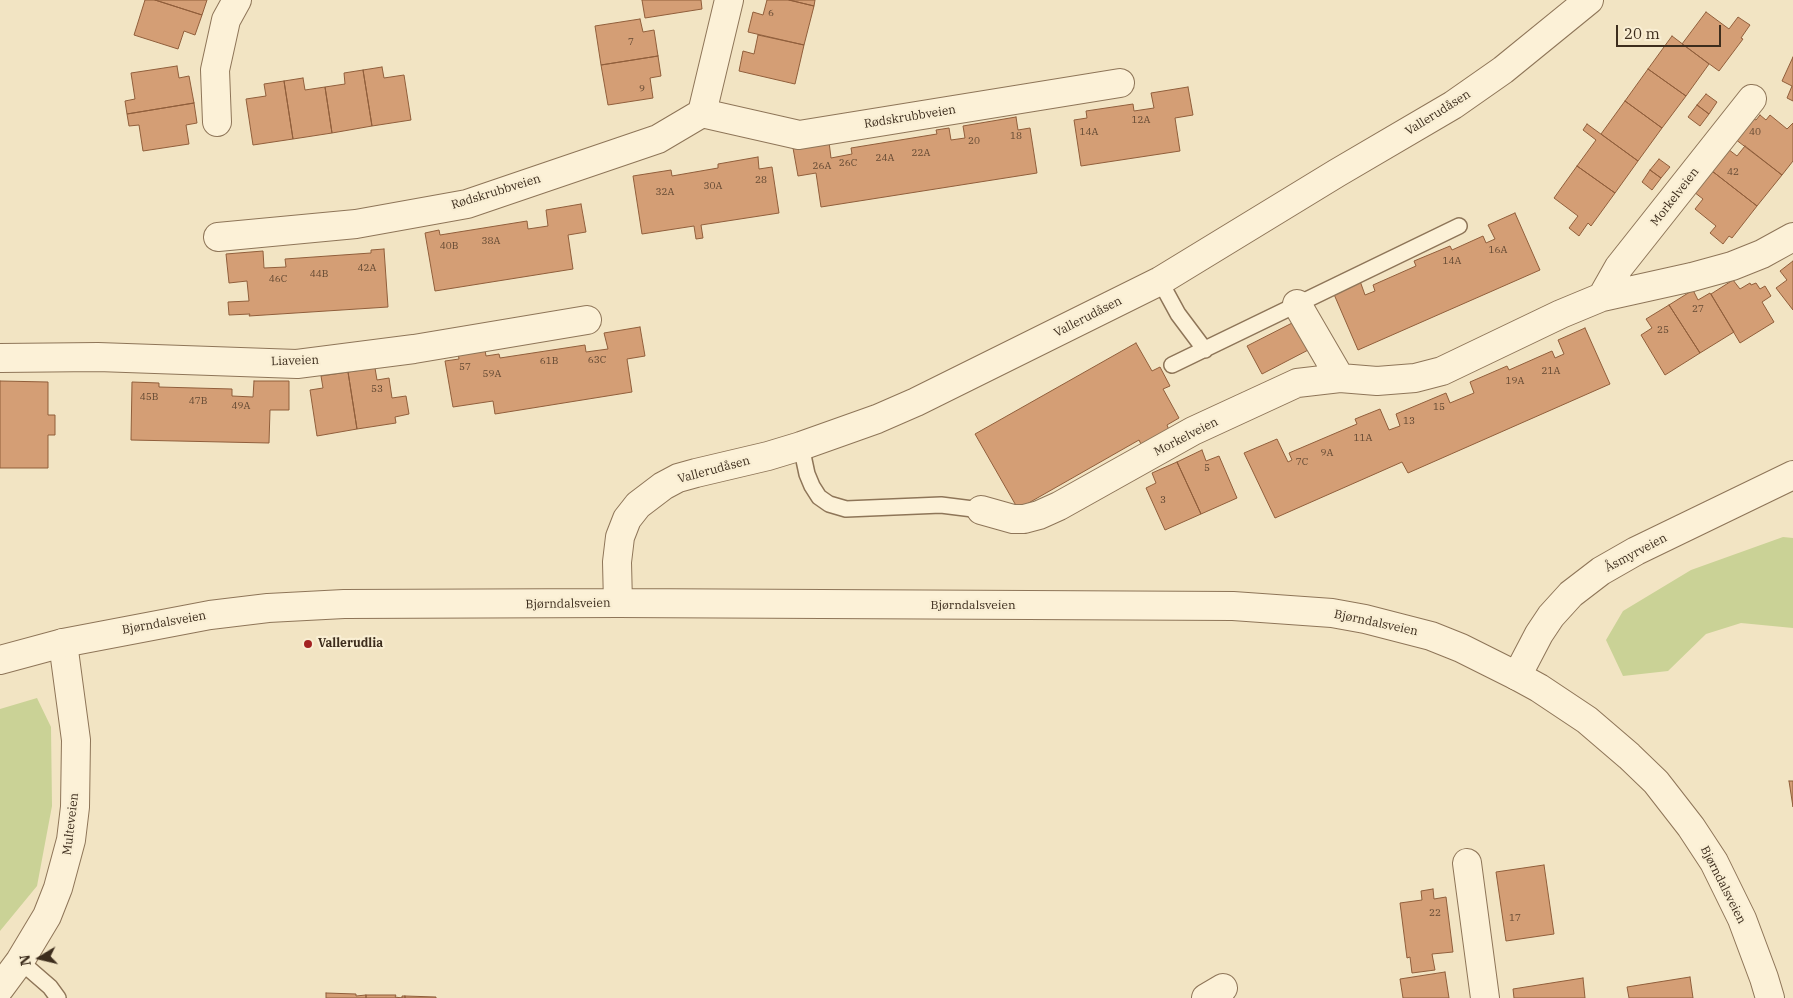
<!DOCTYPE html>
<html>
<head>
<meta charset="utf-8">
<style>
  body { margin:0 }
  #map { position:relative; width:1793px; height:998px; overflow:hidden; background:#f2e4c3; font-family:"IBM Plex Serif",serif }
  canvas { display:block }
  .north { position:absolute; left:15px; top:933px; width:50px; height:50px; -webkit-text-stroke:4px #f9eed3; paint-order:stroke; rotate:261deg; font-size:14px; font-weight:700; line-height:20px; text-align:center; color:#3d2d1d }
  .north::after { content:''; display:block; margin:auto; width:18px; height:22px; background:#3d2d1d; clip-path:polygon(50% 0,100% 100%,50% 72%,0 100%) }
  .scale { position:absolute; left:1616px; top:25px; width:105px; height:22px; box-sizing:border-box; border:2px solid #3d2d1d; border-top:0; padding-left:6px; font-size:15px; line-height:18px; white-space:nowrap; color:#3d2d1d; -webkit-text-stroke:4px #f9eed3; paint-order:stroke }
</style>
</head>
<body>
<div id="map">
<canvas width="1793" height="998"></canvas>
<div class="north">N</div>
<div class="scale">20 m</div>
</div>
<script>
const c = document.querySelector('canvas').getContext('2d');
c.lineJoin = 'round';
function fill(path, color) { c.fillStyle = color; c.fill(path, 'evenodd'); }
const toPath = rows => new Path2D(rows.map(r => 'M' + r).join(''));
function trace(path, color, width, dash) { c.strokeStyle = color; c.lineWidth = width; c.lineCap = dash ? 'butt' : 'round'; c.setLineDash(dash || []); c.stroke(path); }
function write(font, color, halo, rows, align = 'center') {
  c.font = font + ' "IBM Plex Serif",serif'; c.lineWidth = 4.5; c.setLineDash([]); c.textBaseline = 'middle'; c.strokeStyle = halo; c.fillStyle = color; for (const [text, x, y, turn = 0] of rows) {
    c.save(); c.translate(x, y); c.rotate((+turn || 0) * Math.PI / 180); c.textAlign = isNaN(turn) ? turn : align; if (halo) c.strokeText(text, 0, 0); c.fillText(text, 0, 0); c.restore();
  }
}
fill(toPath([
  [1783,537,1793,538,1793,628,1741,623,1706,634,1668,671,1623,676,1606,640,1623,611,1691,570],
  [37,698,51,727,52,806,37,886,0,931,0,709]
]), '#cad296');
const building = toPath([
  [145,0,155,0,202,15,195,35,184,31,178,49,134,35,145,0],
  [155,0,207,0,202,15,155,0],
  [642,0,701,0,702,9,645,18,642,0],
  [767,0,789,0,814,6,804,45,748,32,753,12,763,15,767,0],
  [789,0,815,0,814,6,789,0],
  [1706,12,1729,29,1738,17,1750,25,1741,38,1743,39,1719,71,1682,44,1706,12],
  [640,19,643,32,654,30,658,56,601,65,595,26,640,19],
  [758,35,804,45,795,84,739,71,743,51,754,54,758,35],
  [1672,36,1709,64,1686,96,1648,69,1672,36],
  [658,56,661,76,650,78,653,98,608,105,601,65,658,56],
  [1793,57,1793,101,1787,98,1792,86,1782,81,1793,57],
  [177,66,179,78,189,76,194,103,127,114,125,101,135,99,131,73,177,66],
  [382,67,384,78,404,75,411,120,372,126,363,70,382,67],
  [1648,69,1686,96,1662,128,1625,101,1648,69],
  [363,70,372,126,332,133,325,87,345,84,344,73,363,70],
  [303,78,305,90,325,87,332,133,293,139,284,81,303,78],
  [284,81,293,139,253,145,246,99,266,96,264,84,284,81],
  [1188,87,1193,115,1175,118,1180,151,1081,166,1074,120,1087,118,1086,111,1133,104,1134,111,1154,108,1151,93,1188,87],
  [1706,94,1717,102,1709,114,1697,105,1706,94],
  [1625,101,1662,128,1638,161,1601,134,1625,101],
  [194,103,197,123,186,125,189,144,143,151,139,125,129,126,127,114,194,103],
  [1697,105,1709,114,1700,126,1688,117,1697,105],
  [1760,115,1766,120,1770,115,1787,129,1793,123,1793,161,1782,175,1735,139,1752,118,1756,120,1760,115],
  [1016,117,1018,130,1030,128,1037,173,821,207,816,173,798,176,793,148,829,142,831,158,852,154,851,148,937,134,936,130,949,128,951,140,965,138,963,126,1016,117],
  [1587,124,1638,161,1615,193,1577,166,1596,140,1583,130,1587,124],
  [1745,146,1782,175,1757,206,1712,171,1728,149,1737,156,1745,146],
  [758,157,759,169,772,167,779,213,701,225,703,238,696,239,694,226,642,234,633,176,671,170,672,176,718,168,718,164,758,157],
  [1659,159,1670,167,1661,178,1650,170,1659,159],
  [1577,166,1615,193,1591,226,1588,223,1579,236,1569,228,1578,216,1554,198,1577,166],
  [1650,170,1661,178,1652,190,1642,182,1650,170],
  [1712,171,1757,206,1732,238,1729,236,1723,244,1710,233,1716,226,1695,209,1703,199,1694,192,1712,171],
  [581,204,586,232,568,235,573,269,435,291,425,233,439,230,440,235,527,221,528,229,548,226,546,210,581,204],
  [1515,213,1540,270,1358,350,1333,292,1360,281,1365,295,1375,291,1373,285,1416,266,1414,261,1450,246,1452,250,1483,236,1486,243,1495,239,1488,225,1515,213],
  [384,249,388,307,249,316,250,314,229,315,228,302,249,301,247,281,229,283,226,254,263,251,264,268,286,267,285,259,371,253,371,250,384,249],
  [1793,261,1793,310,1776,288,1787,280,1780,271,1793,261],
  [1733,280,1740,289,1750,283,1751,285,1756,283,1760,289,1765,286,1771,296,1762,302,1774,322,1740,343,1711,294,1733,280],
  [1693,290,1698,300,1710,293,1734,332,1700,353,1669,305,1693,290],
  [1669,305,1700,353,1665,375,1641,335,1652,328,1646,319,1669,305],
  [1298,320,1312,348,1262,374,1247,346,1298,320],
  [640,327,645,356,627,359,632,392,495,414,493,401,453,407,445,361,459,359,457,348,484,344,486,356,499,354,500,358,585,345,586,352,608,349,604,333,640,327],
  [1585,328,1610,384,1408,473,1402,462,1275,518,1244,453,1277,439,1288,462,1292,460,1289,453,1357,424,1355,419,1380,409,1389,430,1400,426,1396,414,1446,393,1450,403,1474,393,1470,382,1507,366,1509,370,1552,351,1555,358,1564,354,1558,340,1585,328],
  [1136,343,1152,371,1160,367,1170,386,1163,389,1179,418,1167,425,1169,430,1142,446,1139,440,1018,509,975,434,1136,343],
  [375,368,377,380,389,378,392,398,406,396,409,414,395,417,396,423,357,429,348,372,375,368],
  [348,372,357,429,317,436,310,390,323,388,321,376,348,372],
  [0,381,48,382,48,415,55,415,55,435,48,435,48,468,0,468,0,381],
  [254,381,289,381,289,410,270,410,269,443,131,440,132,382,159,383,159,387,232,389,232,396,253,397,254,381],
  [1202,450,1206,461,1219,456,1237,498,1201,514,1177,462,1202,450],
  [1177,462,1201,514,1165,530,1146,488,1156,483,1152,473,1177,462],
  [1789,781,1793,781,1793,807,1789,781],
  [1544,865,1554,934,1506,941,1496,872,1544,865],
  [1433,889,1434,899,1446,897,1453,952,1432,954,1435,970,1412,973,1410,957,1407,958,1400,903,1422,900,1421,891,1433,889],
  [1445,972,1449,998,1403,998,1400,979,1445,972],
  [1690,977,1693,998,1629,998,1627,987,1690,977],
  [1583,978,1585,998,1514,998,1513,989,1583,978],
  [326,993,356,994,356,996,366,995,366,998,326,998,326,993],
  [366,995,396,995,395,997,402,998,402,996,405,996,405,998,366,998,366,995],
  [405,996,436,997,436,998,405,998,405,996]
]);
fill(building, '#d49e75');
trace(building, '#905e3b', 1);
const service = toPath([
  [1160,281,1178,314,1205,350],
  [1172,365,1459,226],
  [801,446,807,474,812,486,819,497,829,504,846,509,941,505,981,510],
  [20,961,50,987,58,998]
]);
const minor = toPath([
  [702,113,799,135,1120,83],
  [217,122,215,70,226,20,237,0],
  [218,237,356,224,467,204,658,139,702,113,729,0],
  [1602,297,1619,267,1752,99],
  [1297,304,1340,378],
  [0,358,98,357,297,364,414,349,587,320],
  [981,510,1013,519,1024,519,1039,515,1059,506,1193,431,1297,383,1340,378,1377,381,1415,378,1442,371,1561,314,1602,297,1692,277,1732,266,1762,254,1793,237],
  [1517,676,1539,634,1551,616,1571,594,1601,571,1636,551,1793,475],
  [1467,863,1485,998],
  [0,988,20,961,47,916,58,888,71,840,75,807,76,740,63,643],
  [1206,998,1223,988]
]);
const tertiary = toPath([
  [618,603,617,562,620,537,627,519,638,505,663,486,678,478,696,473,768,456,801,446,877,419,916,402,1160,281,1337,173,1453,105,1503,70,1589,0],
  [0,660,63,643,210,615,268,608,344,604,618,603,1233,606,1332,613,1365,619,1431,636,1461,648,1517,676,1539,688,1587,720,1629,756,1656,782,1691,827,1714,862,1742,919,1764,978,1770,998]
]);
trace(service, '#8e7558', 18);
trace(minor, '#8e7558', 30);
trace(tertiary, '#8e7558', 30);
trace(service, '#fcf1d7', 15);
trace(minor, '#fcf1d7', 28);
trace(tertiary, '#fcf1d7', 28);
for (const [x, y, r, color] of [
  [308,644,5,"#a32222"]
]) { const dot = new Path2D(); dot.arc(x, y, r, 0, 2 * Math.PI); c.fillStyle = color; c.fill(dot); trace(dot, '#f9eed3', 2); }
write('10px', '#634933', null, [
  ["6",771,13],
  ["7",631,42],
  ["9",642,89],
  ["12A",1141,120],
  ["14A",1089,132],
  ["40",1755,132],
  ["18",1016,136],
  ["20",974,141],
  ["22A",921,153],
  ["24A",885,158],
  ["26C",848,163],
  ["26A",822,166],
  ["42",1733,172],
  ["28",761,180],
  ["30A",713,186],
  ["32A",665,192],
  ["38A",491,241],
  ["40B",449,246],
  ["16A",1498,250],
  ["14A",1452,261],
  ["42A",367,268],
  ["44B",319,274],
  ["46C",278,279],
  ["27",1698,309],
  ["25",1663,330],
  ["63C",597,360],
  ["61B",549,361],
  ["57",465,367],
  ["21A",1551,371],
  ["59A",492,374],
  ["19A",1515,381],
  ["53",377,389],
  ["45B",149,397],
  ["47B",198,401],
  ["49A",241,406],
  ["15",1439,407],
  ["13",1409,421],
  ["11A",1363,438],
  ["9A",1327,453],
  ["7C",1302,462],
  ["5",1207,468],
  ["3",1163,500],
  ["22",1435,913],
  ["17",1515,918]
]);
write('12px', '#3d2d1d', '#f9eed3', [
  ["Vallerudåsen",1438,113,-32],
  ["Rødskrubbveien",910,117,-9],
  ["Rødskrubbveien",496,192,-17],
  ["Morkelveien",1675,197,-52],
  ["Vallerudåsen",1088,317,-27],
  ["Liaveien",295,361,-2],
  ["Morkelveien",1186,437,-27],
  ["Vallerudåsen",714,470,-15],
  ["Åsmyrveien",1636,553,-28],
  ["Bjørndalsveien",568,604,-1],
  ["Bjørndalsveien",973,606],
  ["Bjørndalsveien",164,623,-10],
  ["Bjørndalsveien",1376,623,12],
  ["Multeveien",71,824,-83],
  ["Bjørndalsveien",1723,885,63]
]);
write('bold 12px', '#3d2d1d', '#f9eed3', [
  ["Vallerudlia",318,644]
], 'left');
</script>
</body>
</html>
